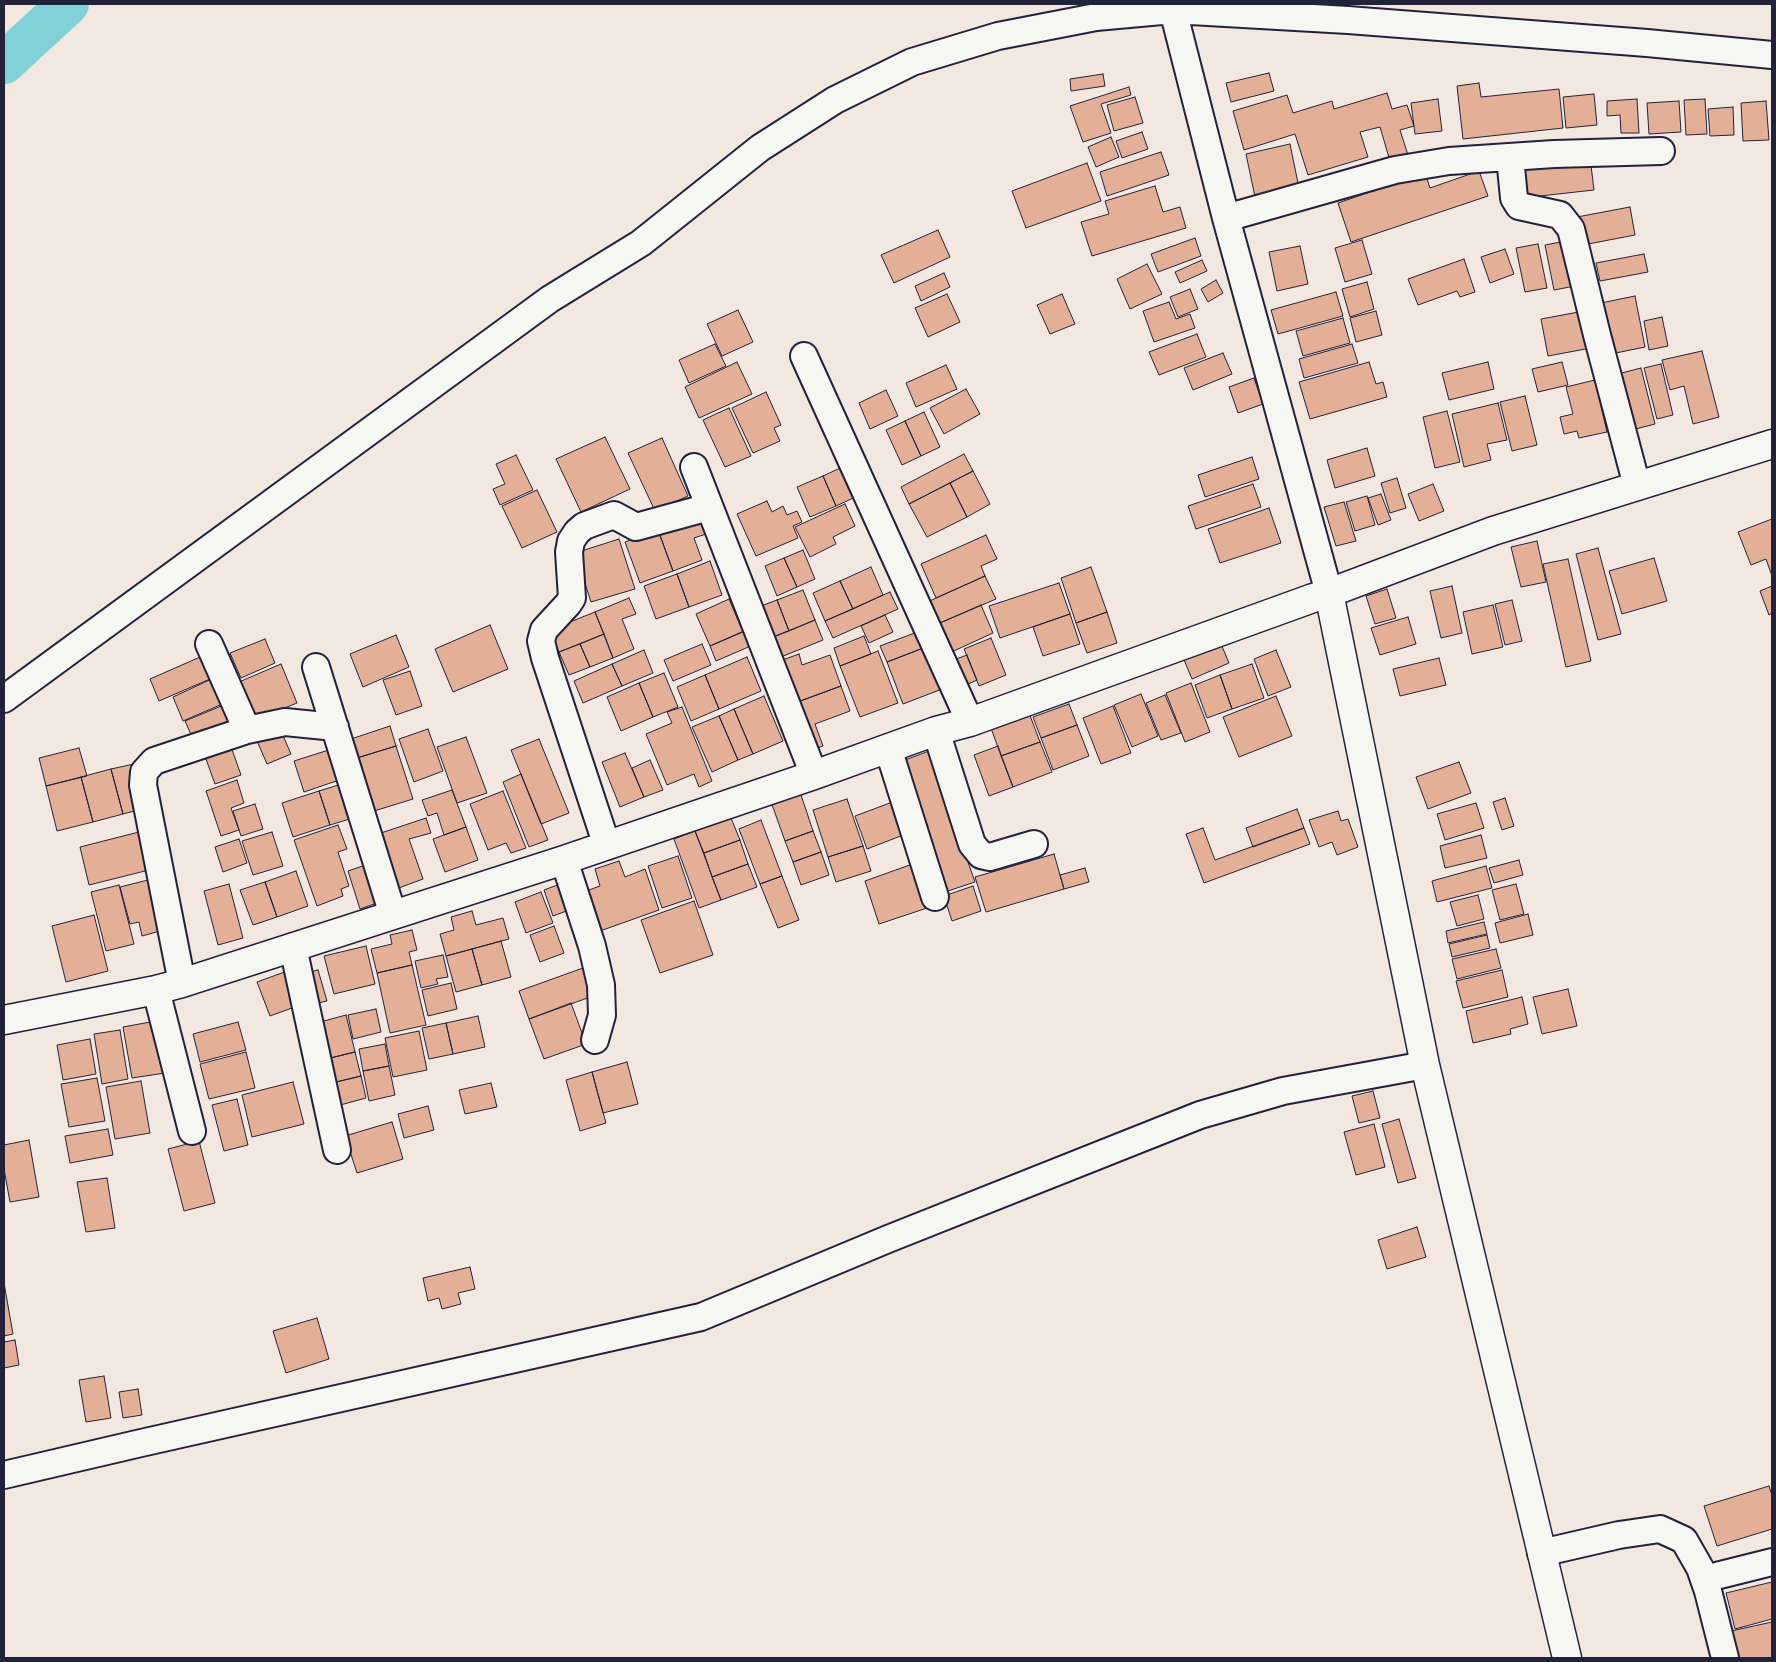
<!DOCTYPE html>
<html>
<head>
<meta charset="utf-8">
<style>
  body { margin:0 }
  #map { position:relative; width:1776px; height:1662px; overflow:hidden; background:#f2e8e0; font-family:Caveat,sans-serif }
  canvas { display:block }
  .frame { position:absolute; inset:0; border:5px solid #22223b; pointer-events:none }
</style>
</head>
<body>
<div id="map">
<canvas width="1776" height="1662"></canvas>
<div class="frame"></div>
</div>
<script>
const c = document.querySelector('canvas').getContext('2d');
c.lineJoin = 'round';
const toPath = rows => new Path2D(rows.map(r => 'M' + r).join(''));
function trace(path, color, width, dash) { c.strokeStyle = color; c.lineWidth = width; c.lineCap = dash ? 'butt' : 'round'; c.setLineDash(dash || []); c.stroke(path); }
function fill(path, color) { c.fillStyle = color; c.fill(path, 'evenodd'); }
trace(toPath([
  [4,63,68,4]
]), '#80d2d7', 42);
const building = toPath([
  [1269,73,1274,91,1231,102,1226,83,1269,73],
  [1103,74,1105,86,1071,91,1070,79,1103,74],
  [1479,83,1481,97,1559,89,1563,128,1463,139,1457,86,1479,83],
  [1129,87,1131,95,1101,104,1111,133,1083,142,1070,106,1129,87],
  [1387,93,1392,109,1407,105,1414,126,1400,130,1408,155,1390,161,1380,127,1360,132,1368,157,1308,175,1295,134,1244,150,1233,111,1287,95,1293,113,1332,101,1334,109,1387,93],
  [1594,94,1597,125,1566,128,1563,97,1594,94],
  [1135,97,1143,123,1114,131,1107,105,1135,97],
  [1438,99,1442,131,1415,134,1411,103,1438,99],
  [1637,99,1639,133,1621,133,1620,115,1607,116,1607,101,1637,99],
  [1705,99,1707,134,1686,135,1684,100,1705,99],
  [1679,101,1681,132,1649,134,1647,103,1679,101],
  [1766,101,1769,140,1743,141,1741,103,1766,101],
  [1733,107,1734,135,1710,136,1708,109,1733,107],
  [1142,132,1148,149,1122,158,1116,141,1142,132],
  [1111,137,1119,157,1096,167,1088,147,1111,137],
  [1290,144,1299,188,1255,197,1246,154,1290,144],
  [1161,152,1169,175,1107,196,1100,172,1161,152],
  [1590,157,1594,190,1522,198,1518,165,1590,157],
  [1087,163,1101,201,1026,228,1012,191,1087,163],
  [1479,171,1488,196,1351,242,1338,203,1425,173,1430,188,1479,171],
  [1155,186,1163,212,1180,207,1186,228,1092,256,1081,222,1109,214,1105,201,1155,186],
  [1630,207,1635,235,1583,245,1577,217,1630,207],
  [938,230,950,257,894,283,881,255,938,230],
  [1195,238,1201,256,1158,272,1151,254,1195,238],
  [1362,240,1372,274,1345,282,1335,248,1362,240],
  [1571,240,1580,285,1554,290,1545,245,1571,240],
  [1538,244,1547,288,1525,292,1516,248,1538,244],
  [1300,246,1308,284,1277,291,1269,252,1300,246],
  [1505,249,1514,274,1490,283,1481,257,1505,249],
  [1644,254,1648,272,1600,281,1596,263,1644,254],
  [1464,259,1475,292,1460,297,1457,291,1418,305,1408,279,1464,259],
  [1202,260,1207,271,1180,283,1175,272,1202,260],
  [1147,264,1162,294,1130,309,1117,279,1147,264],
  [944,273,950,287,921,301,915,286,944,273],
  [1216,280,1223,293,1208,302,1201,289,1216,280],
  [1367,282,1374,309,1350,317,1342,289,1367,282],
  [1190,289,1198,309,1178,317,1170,297,1190,289],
  [1336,292,1343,316,1278,334,1271,310,1336,292],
  [947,294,960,322,928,337,915,308,947,294],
  [1062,294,1075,324,1050,334,1037,305,1062,294],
  [1635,296,1645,347,1611,354,1601,303,1635,296],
  [1169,302,1176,319,1190,314,1195,328,1154,342,1143,311,1169,302],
  [738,310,753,342,722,356,707,324,738,310],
  [1376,311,1382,335,1356,342,1350,318,1376,311],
  [1584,311,1591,348,1548,356,1541,319,1584,311],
  [1662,317,1668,346,1649,350,1644,321,1662,317],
  [1343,318,1350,343,1303,356,1296,331,1343,318],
  [1197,334,1206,357,1159,375,1149,352,1197,334],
  [715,344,726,366,689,383,679,360,715,344],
  [1352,344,1358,363,1304,378,1299,359,1352,344],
  [1702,351,1719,417,1693,424,1684,386,1670,390,1662,360,1702,351],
  [1223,353,1232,374,1193,390,1184,368,1223,353],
  [737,362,752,394,699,418,685,387,737,362],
  [1369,362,1376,384,1383,382,1387,397,1310,419,1299,382,1369,362],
  [1488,362,1494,389,1449,400,1442,373,1488,362],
  [1562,362,1568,385,1538,392,1532,369,1562,362],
  [1661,364,1673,415,1657,419,1644,368,1661,364],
  [946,365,957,389,916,407,906,383,946,365],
  [1641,368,1655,424,1624,432,1610,376,1641,368],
  [1254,378,1263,404,1238,413,1229,387,1254,378],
  [1595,380,1607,432,1579,438,1577,431,1564,434,1560,417,1573,414,1566,387,1595,380],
  [966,389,980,414,944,434,930,408,966,389],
  [886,390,898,416,870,429,859,403,886,390],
  [766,392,781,425,774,428,780,441,753,453,732,408,766,392],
  [1525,396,1537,445,1512,451,1500,402,1525,396],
  [1498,403,1507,440,1487,444,1491,460,1464,467,1452,414,1498,403],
  [729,408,751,456,725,467,703,420,729,408],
  [1447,411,1460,462,1435,468,1423,417,1447,411],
  [924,412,940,447,921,456,905,421,924,412],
  [905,421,921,456,902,465,886,430,905,421],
  [605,437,630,489,581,512,556,459,605,437],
  [662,438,688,496,655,511,628,453,662,438],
  [1367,448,1375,476,1335,488,1327,460,1367,448],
  [964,454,973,471,909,504,901,487,964,454],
  [516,455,533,490,500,505,493,489,505,484,496,464,516,455],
  [1252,457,1259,479,1205,497,1198,475,1252,457],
  [851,463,864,493,836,506,823,476,851,463],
  [973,471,990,504,967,517,950,483,973,471],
  [823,476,836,506,810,517,797,487,823,476],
  [1397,478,1406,508,1390,513,1381,483,1397,478],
  [950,483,967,517,927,537,909,504,950,483],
  [1253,484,1261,507,1196,529,1188,506,1253,484],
  [1433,484,1444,511,1419,521,1408,494,1433,484],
  [537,490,557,532,522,548,502,506,537,490],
  [1381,494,1391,520,1378,525,1368,498,1381,494],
  [1367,496,1375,525,1355,531,1346,502,1367,496],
  [767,501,772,512,783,506,787,515,797,511,802,522,793,526,798,538,756,556,737,514,767,501],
  [1344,502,1356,541,1336,546,1324,507,1344,502],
  [845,504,855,526,833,537,836,544,810,557,795,527,845,504],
  [1269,508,1281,543,1220,563,1208,529,1269,508],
  [705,513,712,532,694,538,702,560,673,571,658,530,705,513],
  [1772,519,1772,576,1766,559,1751,565,1738,532,1772,519],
  [658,530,673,571,640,583,625,542,658,530],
  [986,535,997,559,981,566,985,576,936,598,921,564,986,535],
  [619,539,635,589,591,602,575,553,619,539],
  [1537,541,1546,582,1521,587,1511,547,1537,541],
  [1598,548,1621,634,1598,640,1576,554,1598,548],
  [803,550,815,579,797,587,784,558,803,550],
  [784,558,797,587,777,596,765,566,784,558],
  [1654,558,1667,601,1622,614,1609,571,1654,558],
  [1568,559,1591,661,1566,667,1543,564,1568,559],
  [710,561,722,595,689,607,677,574,710,561],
  [871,567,883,595,853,609,840,581,871,567],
  [1091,567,1107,612,1076,623,1061,578,1091,567],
  [677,574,689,607,656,619,644,586,677,574],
  [985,576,996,599,933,626,923,604,985,576],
  [840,581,853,609,825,621,813,593,840,581],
  [1059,583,1070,614,1000,638,989,606,1059,583],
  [1452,586,1462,633,1441,638,1430,591,1452,586],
  [1772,586,1772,613,1769,615,1760,591,1772,586],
  [1387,589,1396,618,1375,624,1366,596,1387,589],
  [803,590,815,620,789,631,777,600,803,590],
  [890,592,898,609,833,638,825,621,890,592],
  [629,598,636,614,622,619,634,649,613,658,595,612,629,598],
  [729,599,743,632,710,646,696,614,729,599],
  [777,600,789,631,768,639,756,608,777,600],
  [1512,600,1522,641,1505,645,1495,604,1512,600],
  [981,605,993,633,945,655,933,626,981,605],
  [1493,605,1503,647,1472,654,1463,612,1493,605],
  [595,612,604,634,559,652,550,630,595,612],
  [1107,612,1117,643,1087,653,1076,623,1107,612],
  [1070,614,1080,644,1043,656,1033,627,1070,614],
  [885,615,893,632,869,643,861,626,885,615],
  [1408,617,1416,644,1380,655,1371,628,1408,617],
  [815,620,823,640,776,659,768,639,815,620],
  [490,625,508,669,453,692,435,649,490,625],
  [746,630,753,645,716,661,710,646,746,630],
  [920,631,926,647,887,662,880,646,920,631],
  [604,634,613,658,590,667,580,644,604,634],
  [396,635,409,667,363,687,350,654,396,635],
  [864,636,871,654,840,666,834,648,864,636],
  [991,638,1006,675,979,686,964,649,991,638],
  [265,639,275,663,241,678,230,653,265,639],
  [1219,639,1229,663,1192,679,1182,655,1219,639],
  [580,644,590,667,569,675,559,652,580,644],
  [702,644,711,665,673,681,664,660,702,644],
  [926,647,942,689,903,704,887,662,926,647],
  [644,650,653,673,622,686,612,664,644,650],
  [1276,650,1291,687,1268,696,1254,659,1276,650],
  [878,651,898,703,860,717,840,666,878,651],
  [207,654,217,676,159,701,150,679,207,654],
  [799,654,802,665,830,655,841,686,792,704,777,662,799,654],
  [967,655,977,680,957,689,946,663,967,655],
  [747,657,761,691,719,709,705,675,747,657],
  [1439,658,1446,685,1400,696,1393,669,1439,658],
  [281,664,297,703,255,720,239,682,281,664],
  [612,664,622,686,583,703,574,681,612,664],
  [1252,664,1264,698,1232,709,1220,675,1252,664],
  [410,671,422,706,396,715,383,680,410,671],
  [664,673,678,707,653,717,639,683,664,673],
  [705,675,719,709,691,721,677,687,705,675],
  [1220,675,1232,709,1207,718,1195,685,1220,675],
  [216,677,227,702,183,721,173,697,216,677],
  [639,683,653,717,621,731,607,697,639,683],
  [1191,683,1210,732,1185,742,1166,693,1191,683],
  [841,686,850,711,815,724,823,746,809,751,792,704,841,686],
  [1141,694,1158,736,1132,747,1114,705,1141,694],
  [1165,695,1181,733,1161,740,1146,703,1165,695],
  [764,696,783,741,753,754,734,709,764,696],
  [1276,696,1292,736,1239,757,1223,717,1276,696],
  [226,704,234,724,194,741,185,721,226,704],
  [1069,704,1077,725,1041,738,1033,717,1069,704],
  [1113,706,1131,753,1101,764,1083,718,1113,706],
  [682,707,712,781,699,787,694,774,667,785,646,734,672,723,667,712,682,707],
  [734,709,753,754,738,760,719,716,734,709],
  [1029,713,1040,742,1001,756,991,728,1029,713],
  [719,716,738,760,712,772,692,727,719,716],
  [278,724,291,754,267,764,254,734,278,724],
  [1077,725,1089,756,1053,770,1041,738,1077,725],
  [390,726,396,746,357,758,351,739,390,726],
  [428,729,443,771,414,782,399,739,428,729],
  [466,737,487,793,457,803,437,747,466,737],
  [228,738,241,775,215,784,202,748,228,738],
  [539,739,569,813,541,824,511,750,539,739],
  [1040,742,1052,772,1013,787,1001,756,1040,742],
  [396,746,413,799,374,811,357,758,396,746],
  [998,746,1013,787,989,796,974,755,998,746],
  [79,748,87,776,46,786,39,758,79,748],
  [335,748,345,778,304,792,294,761,335,748],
  [929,751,975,882,942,893,897,763,929,751],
  [625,753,644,797,620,807,602,762,625,753],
  [650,760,663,790,644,797,632,768,650,760],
  [1459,762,1471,793,1428,809,1416,777,1459,762],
  [134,764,146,808,123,814,111,769,134,764],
  [111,769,123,814,93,822,81,777,111,769],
  [521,774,548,840,529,847,503,782,521,774],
  [81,777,93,822,57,831,46,786,81,777],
  [237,780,244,803,231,808,239,830,221,836,206,791,237,780],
  [345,783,356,817,330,825,319,791,345,783],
  [799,789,813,831,785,841,770,799,799,789],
  [452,790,466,827,444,835,437,813,428,816,422,800,452,790],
  [319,791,330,825,293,837,282,803,319,791],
  [503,791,526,848,511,853,506,843,488,850,470,804,503,791],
  [1505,798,1514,826,1502,830,1493,802,1505,798],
  [847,799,863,846,828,857,813,810,847,799],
  [898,800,911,832,867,849,855,816,898,800],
  [1476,803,1484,828,1445,840,1437,814,1476,803],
  [255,804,263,829,241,836,233,811,255,804],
  [1297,809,1304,828,1253,847,1246,828,1297,809],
  [1338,811,1341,821,1348,819,1358,847,1337,855,1332,842,1319,847,1309,820,1338,811],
  [426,818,431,833,409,839,423,879,396,889,378,834,426,818],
  [731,818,740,840,704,853,695,831,731,818],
  [761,820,782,876,760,884,739,829,761,820],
  [338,825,347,849,338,852,349,886,341,889,343,896,317,906,294,840,338,825],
  [466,827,478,860,445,872,433,839,466,827],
  [1203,828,1215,860,1304,828,1310,844,1204,883,1186,834,1203,828],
  [143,831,153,869,89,885,80,847,143,831],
  [695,831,721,900,699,908,674,839,695,831],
  [813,831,821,852,793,862,785,841,813,831],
  [272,832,283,866,253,875,242,841,272,832],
  [1481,835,1487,858,1445,868,1440,846,1481,835],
  [239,839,247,863,223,872,215,847,239,839],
  [740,840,748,864,712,877,704,853,740,840],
  [863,846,871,871,836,882,828,857,863,846],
  [821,852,829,875,801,885,793,862,821,852],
  [1054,854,1064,889,986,912,975,877,1054,854],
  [678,856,692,898,662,908,648,866,678,856],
  [1519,860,1523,875,1494,883,1489,868,1519,860],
  [619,861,625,877,645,869,659,910,600,931,586,891,600,886,595,869,619,861],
  [374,862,377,903,360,909,348,871,374,862],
  [918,862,933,906,879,924,865,881,918,862],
  [748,864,757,887,721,900,712,877,748,864],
  [1486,866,1492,888,1437,902,1432,881,1486,866],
  [1085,868,1089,882,1064,889,1060,875,1085,868],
  [296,871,308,906,277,917,265,882,296,871],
  [782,876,799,920,778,928,760,884,782,876],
  [156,878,160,931,142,936,139,922,130,924,120,887,156,878],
  [568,881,577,907,553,916,544,890,568,881],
  [265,882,277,917,253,925,240,890,265,882],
  [229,884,243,938,218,945,204,891,229,884],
  [1516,884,1524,914,1500,920,1492,890,1516,884],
  [119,885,134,944,106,951,91,892,119,885],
  [973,886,981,911,952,921,944,896,973,886],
  [541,892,553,923,526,933,515,902,541,892],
  [1478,895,1484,919,1457,926,1450,902,1478,895],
  [694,901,713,955,660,973,641,920,694,901],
  [472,911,476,925,503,918,509,939,446,956,440,934,454,930,451,917,472,911],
  [1528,914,1533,935,1500,943,1495,923,1528,914],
  [94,915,108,971,66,982,52,926,94,915],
  [1484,922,1487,934,1448,943,1446,931,1484,922],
  [554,926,564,953,540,962,530,935,554,926],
  [412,930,417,950,409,952,412,965,377,973,371,949,392,944,390,935,412,930],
  [1487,935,1490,948,1452,957,1449,944,1487,935],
  [501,941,511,977,482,985,472,949,501,941],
  [366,946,375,984,334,994,324,956,366,946],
  [472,949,482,985,456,992,446,956,472,949],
  [1496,949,1501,968,1457,979,1452,959,1496,949],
  [443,955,448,977,436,979,438,984,421,988,415,961,443,955],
  [412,965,426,1025,390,1033,377,973,412,965],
  [583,968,593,996,529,1019,519,991,583,968],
  [290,970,303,1004,270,1016,257,982,290,970],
  [318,970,327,1001,309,1005,301,974,318,970],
  [1502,970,1508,997,1463,1008,1456,981,1502,970],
  [451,983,457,1009,428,1016,422,990,451,983],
  [1568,989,1577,1026,1542,1034,1533,997,1568,989],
  [1522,997,1528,1024,1510,1029,1511,1034,1473,1043,1466,1011,1522,997],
  [571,1003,586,1044,544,1059,529,1019,571,1003],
  [376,1009,381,1032,353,1039,348,1015,376,1009],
  [346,1015,355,1052,322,1060,313,1024,346,1015],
  [478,1016,485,1047,453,1054,446,1023,478,1016],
  [156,1021,165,1073,132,1078,123,1027,156,1021],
  [238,1022,246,1050,200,1062,193,1034,238,1022],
  [446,1023,453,1054,429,1059,422,1028,446,1023],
  [120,1030,128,1079,102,1084,94,1034,120,1030],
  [419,1031,427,1070,393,1077,385,1038,419,1031],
  [90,1039,96,1074,63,1080,57,1045,90,1039],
  [385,1044,389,1066,363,1071,359,1049,385,1044],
  [246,1052,255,1088,209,1099,200,1064,246,1052],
  [355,1052,361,1076,328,1084,322,1060,355,1052],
  [627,1062,638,1104,603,1113,592,1072,627,1062],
  [389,1066,395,1095,369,1101,363,1071,389,1066],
  [592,1072,606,1123,580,1131,566,1080,592,1072],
  [361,1076,366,1098,333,1107,328,1084,361,1076],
  [97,1078,105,1121,69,1127,61,1084,97,1078],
  [141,1081,150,1133,115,1139,106,1087,141,1081],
  [293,1082,304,1124,252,1137,242,1095,293,1082],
  [491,1083,497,1107,465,1114,459,1090,491,1083],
  [1373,1091,1380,1118,1359,1123,1352,1096,1373,1091],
  [237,1099,248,1145,224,1151,212,1105,237,1099],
  [428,1106,434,1130,404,1138,398,1114,428,1106],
  [1399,1119,1416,1178,1398,1183,1382,1124,1399,1119],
  [392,1122,403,1159,357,1173,345,1136,392,1122],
  [1374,1124,1385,1167,1356,1175,1344,1132,1374,1124],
  [108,1129,113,1155,70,1163,65,1136,108,1129],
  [29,1140,39,1197,10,1202,4,1169,4,1145,29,1140],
  [199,1141,215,1203,184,1211,168,1149,199,1141],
  [107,1178,115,1228,86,1232,77,1182,107,1178],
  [1417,1227,1426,1257,1387,1269,1378,1240,1417,1227],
  [470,1267,475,1289,458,1293,461,1304,442,1309,439,1298,428,1301,423,1278,470,1267],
  [4,1283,13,1334,4,1336,4,1283],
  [317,1318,329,1359,286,1373,273,1331,317,1318],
  [15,1340,19,1365,4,1368,4,1342,15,1340],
  [104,1376,111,1418,86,1422,79,1380,104,1376],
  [138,1389,142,1415,123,1418,119,1392,138,1389],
  [1769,1486,1772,1495,1772,1529,1717,1546,1704,1506,1769,1486],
  [1772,1582,1772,1619,1735,1629,1726,1593,1772,1582],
  [1772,1622,1772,1658,1737,1658,1731,1631,1772,1622]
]);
fill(building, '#e3b097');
trace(building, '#22223b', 1);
const minor = toPath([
  [1173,10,1226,218,1329,593],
  [1510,157,1514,198,1519,206,1560,215,1571,229,1597,335,1637,486],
  [1226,218,1395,170,1449,161,1554,154,1661,151],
  [804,356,970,722],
  [694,467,814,775],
  [209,644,247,730],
  [316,667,393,915],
  [4,699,550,299,641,243,760,148,835,100,912,62,998,36,1096,17,1173,10,1348,20,1647,43,1772,55],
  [936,731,972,844,981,855,990,857,1034,844],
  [888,748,935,897],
  [607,846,545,658,541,641,544,630,568,604,572,598,569,552,571,541,577,532,584,526,614,515,636,527,709,507],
  [564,860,592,946,601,985,602,1015,595,1040],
  [293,947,337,1150],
  [182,983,143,785,144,772,154,761,247,730,285,722,335,727],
  [156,990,192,1131],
  [4,1475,141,1443,701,1317,888,1239,1200,1115,1283,1091,1425,1065],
  [1541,1553,1619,1535,1660,1529,1684,1540,1700,1568,1708,1591,1725,1658],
  [1704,1579,1772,1562]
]);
const tertiary = toPath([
  [1329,593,1425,1065,1567,1658]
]);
const secondary = toPath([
  [4,1020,156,990,182,983,564,860,814,775,936,731,970,722,1313,598,1329,593,1493,531,1772,444]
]);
trace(minor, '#22223b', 30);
trace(tertiary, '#22223b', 31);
trace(secondary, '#22223b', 31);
trace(minor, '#f6f6f2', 26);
trace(tertiary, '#f6f6f2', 28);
trace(secondary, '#f6f6f2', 28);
</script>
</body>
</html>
